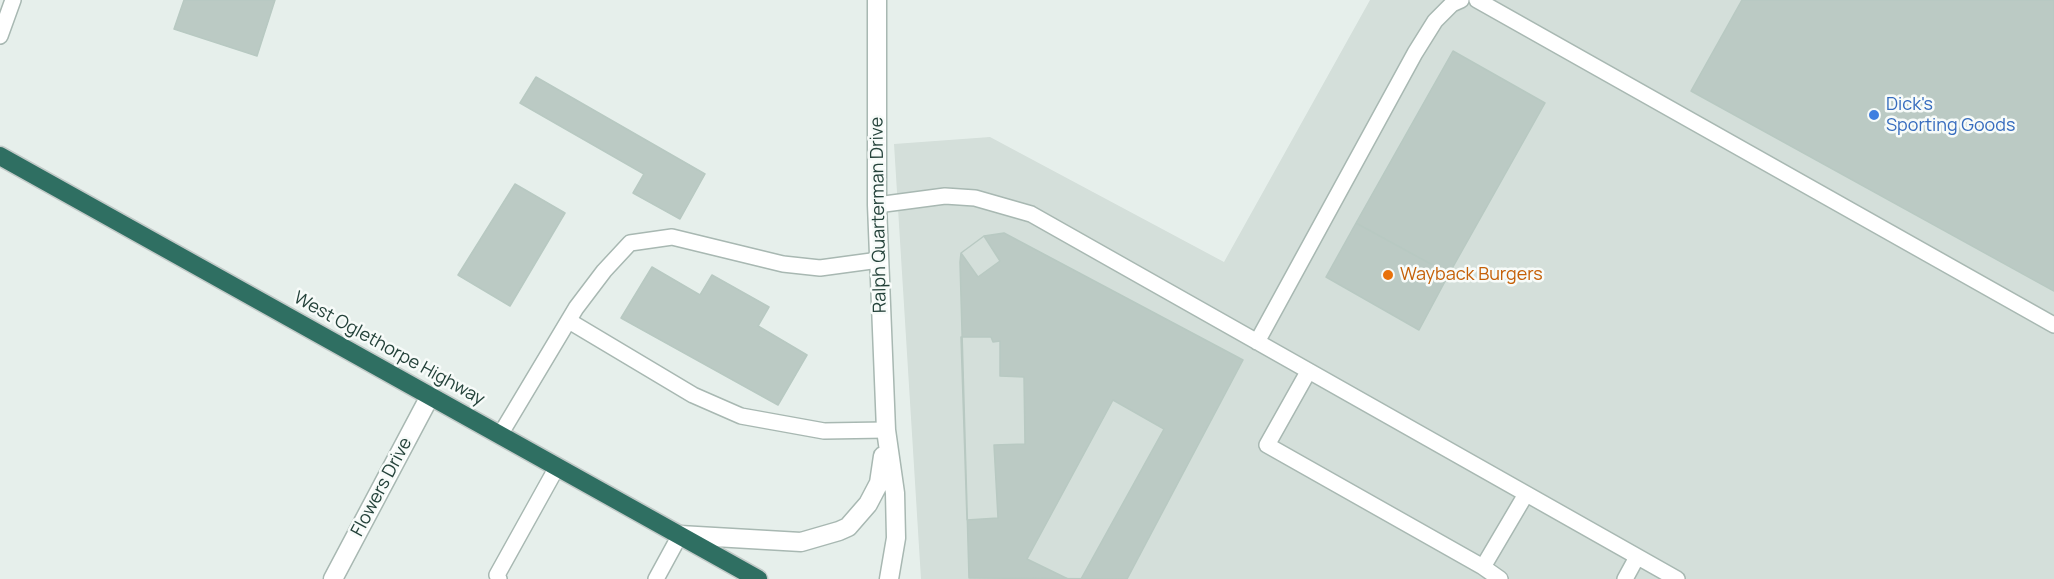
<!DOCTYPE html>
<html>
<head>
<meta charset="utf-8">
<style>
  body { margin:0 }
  canvas { display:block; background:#e6efeb }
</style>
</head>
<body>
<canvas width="2054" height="579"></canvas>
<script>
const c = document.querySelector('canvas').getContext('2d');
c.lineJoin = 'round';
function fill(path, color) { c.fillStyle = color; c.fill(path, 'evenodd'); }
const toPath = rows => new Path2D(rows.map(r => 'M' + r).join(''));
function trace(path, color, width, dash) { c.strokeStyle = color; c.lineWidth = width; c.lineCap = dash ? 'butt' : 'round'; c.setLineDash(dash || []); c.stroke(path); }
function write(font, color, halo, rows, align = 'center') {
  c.font = font + ' Manrope,sans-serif'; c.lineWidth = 5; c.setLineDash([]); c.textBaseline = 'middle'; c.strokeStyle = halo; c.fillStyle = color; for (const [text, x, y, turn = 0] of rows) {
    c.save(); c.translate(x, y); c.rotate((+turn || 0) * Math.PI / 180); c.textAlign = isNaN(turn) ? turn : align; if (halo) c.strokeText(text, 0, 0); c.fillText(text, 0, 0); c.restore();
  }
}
fill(toPath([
  [1370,0,2054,0,2054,579,921,579,894,144,990,137,1224,262]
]), '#d4dfda');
const building = toPath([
  [184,0,275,0,257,56,174,29,184,0],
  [1742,0,2054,0,2054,291,1691,91,1742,0],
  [1453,51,1545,103,1449,274,1356,223,1453,51],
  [536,77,705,174,680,219,633,193,644,174,520,103,536,77],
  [515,184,565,213,510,306,458,275,515,184],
  [1356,223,1449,274,1419,330,1326,277,1356,223],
  [1004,233,1243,360,1127,579,969,578,960,262,961,253,984,236,1004,233],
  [984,236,1000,261,978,277,961,253,984,236],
  [652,267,700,295,712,275,769,307,758,326,807,355,778,405,621,318,652,267],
  [961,337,991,337,993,342,1000,341,1000,376,1024,377,1025,444,994,445,998,518,967,520,961,337],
  [1113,400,1164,429,1081,579,1068,579,1027,559,1113,400]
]);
fill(building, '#bbcac4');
trace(building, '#b8c9c2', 1.5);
const lane = toPath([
  [1477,0,2054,325],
  [0,36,13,0],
  [877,205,945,196,975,198,1031,214,1677,579],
  [569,321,693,395,741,416,824,431,886,430],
  [1257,342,1415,53,1435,21,1452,4,1461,0],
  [1308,372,1267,445,1483,567,1526,494],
  [500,435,576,308,604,271,630,243,672,237,783,264,820,268,879,260],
  [1483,567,1500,579],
  [499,579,497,575,557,467],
  [656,579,680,535],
  [1625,579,1637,557]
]);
const street = toPath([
  [877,0,877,205,886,430,895,493,896,538,889,579],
  [680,535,801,542,839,531,848,527,868,504,879,483,883,456],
  [333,579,430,396]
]);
const highway = toPath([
  [0,156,758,579]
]);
trace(lane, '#a8b8b2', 18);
trace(street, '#a8b8b2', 21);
trace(highway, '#c2cac8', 21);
trace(lane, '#fff', 15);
trace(street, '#fff', 18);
trace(highway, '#2f6f62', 18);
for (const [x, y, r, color] of [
  [1874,115,6,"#3f7fe0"],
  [1388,275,6,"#e8710a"]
]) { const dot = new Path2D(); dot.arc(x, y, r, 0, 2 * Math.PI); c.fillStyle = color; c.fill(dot); trace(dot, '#f7fbf9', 2); }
write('18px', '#366cbe', '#f7fbf9', [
  ["Dick's",1886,105],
  ["Sporting Goods",1886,126]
], 'left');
write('18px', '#24423a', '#f7fbf9', [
  ["Ralph Quarterman Drive",879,215,-91],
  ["West Oglethorpe Highway",389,349,29],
  ["Flowers Drive",382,487,-62]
]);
write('18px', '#c56008', '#f7fbf9', [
  ["Wayback Burgers",1400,275]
], 'left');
</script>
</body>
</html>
